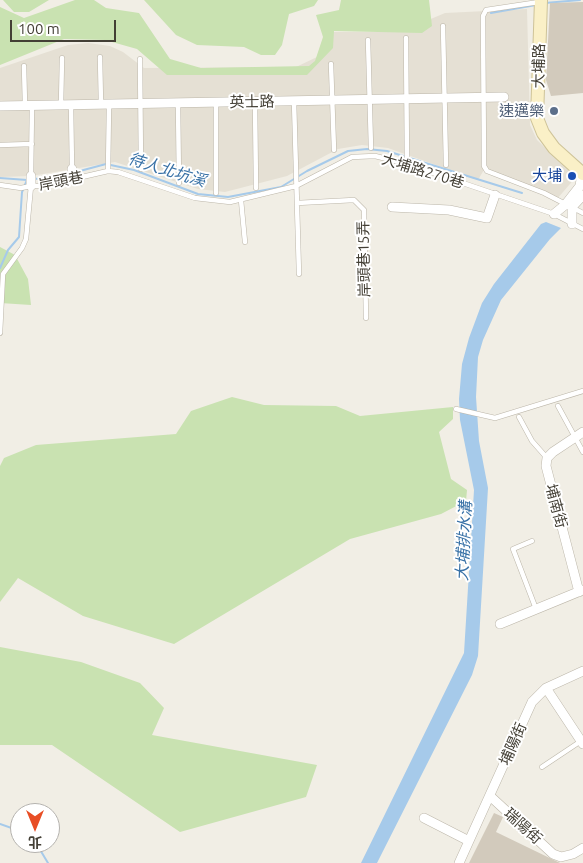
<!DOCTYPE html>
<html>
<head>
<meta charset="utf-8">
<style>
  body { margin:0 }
  #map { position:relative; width:583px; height:863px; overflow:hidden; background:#f1eee5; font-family:Ubuntu,"Noto Sans TC",sans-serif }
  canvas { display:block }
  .north { position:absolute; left:10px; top:803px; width:50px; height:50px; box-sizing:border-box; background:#fff; border:1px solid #b4b2ae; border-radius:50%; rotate:180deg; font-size:14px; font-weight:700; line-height:20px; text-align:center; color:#433f35 }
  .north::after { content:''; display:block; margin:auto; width:18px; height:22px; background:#e84e25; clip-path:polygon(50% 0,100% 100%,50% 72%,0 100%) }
  .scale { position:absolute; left:10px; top:20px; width:106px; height:22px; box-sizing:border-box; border:2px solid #433f35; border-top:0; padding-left:6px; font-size:15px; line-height:18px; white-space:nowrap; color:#433f35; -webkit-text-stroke:4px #fff; paint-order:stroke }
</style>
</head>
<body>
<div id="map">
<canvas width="583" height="863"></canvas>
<div class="north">北</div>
<div class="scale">100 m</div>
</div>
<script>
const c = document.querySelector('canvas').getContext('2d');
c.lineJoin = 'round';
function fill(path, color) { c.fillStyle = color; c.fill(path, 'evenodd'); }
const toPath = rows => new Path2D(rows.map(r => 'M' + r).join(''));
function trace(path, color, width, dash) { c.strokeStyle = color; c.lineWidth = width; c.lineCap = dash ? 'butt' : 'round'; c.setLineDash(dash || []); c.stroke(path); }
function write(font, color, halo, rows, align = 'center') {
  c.font = font + ' Ubuntu,"Noto Sans TC",sans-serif'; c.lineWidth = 4; c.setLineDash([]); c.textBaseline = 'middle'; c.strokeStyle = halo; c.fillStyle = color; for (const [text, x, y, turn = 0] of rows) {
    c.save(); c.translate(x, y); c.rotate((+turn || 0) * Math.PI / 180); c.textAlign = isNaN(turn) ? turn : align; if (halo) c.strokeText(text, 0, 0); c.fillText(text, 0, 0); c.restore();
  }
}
fill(toPath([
  [527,9,530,125,537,140,576,177,557,199,485,168,478,180,388,148,362,145,338,149,287,176,225,192,198,189,115,162,31,176,0,177,0,68,68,45,88,43,110,46,123,52,144,68,296,67,317,57,332,32,400,32,445,13]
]), '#e5e0d4');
fill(toPath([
  [3,0,49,0,29,12,14,12],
  [75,0,94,0,106,8,139,13,170,59,201,68,309,66,315,61,323,37,316,15,339,10,341,0,429,0,432,26,422,33,334,31,333,48,307,75,167,75,137,49,105,40,64,39,0,65,0,7,24,18],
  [144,0,318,0,314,6,289,14,282,45,275,55,261,55,244,47,197,45,176,35],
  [0,247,15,255,28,279,31,305,0,303],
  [232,397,264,405,336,406,360,416,453,407,453,419,439,432,451,479,467,490,466,501,441,514,350,539,174,644,83,616,18,578,0,602,0,466,4,458,36,445,176,434,191,411],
  [0,647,81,662,140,683,164,708,152,735,317,765,306,797,180,832,52,745,0,745]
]), '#c9e2b1');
fill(toPath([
  [546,222,561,228,550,239,501,300,483,340,478,357,476,397,479,441,488,488,478,656,472,675,377,863,361,863,464,653,474,490,460,420,459,399,462,364,469,338,482,303,494,284,541,224]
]), '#a6caea');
trace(toPath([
  [545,3,580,0],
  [491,13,536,5],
  [76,172,106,164,134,170,198,194,228,197,281,187,307,171,348,151,367,149,387,151,522,193],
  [0,178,27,180],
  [35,179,69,174],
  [0,268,8,250,19,237,22,192,27,180],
  [0,824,20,831],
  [36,843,48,863]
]), '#a6caea', 2);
fill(toPath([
  [583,2,583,93,551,96,546,80,550,3],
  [494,813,503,817,496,832,560,863,469,863]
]), '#d2cabc');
const lane = toPath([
  [539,2,486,10,483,16,484,166,487,171,544,193,583,213],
  [443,26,446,165],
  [406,38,407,164],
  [368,40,371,148],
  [100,57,101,104],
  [140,59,141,169],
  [331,64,334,150],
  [24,66,25,105],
  [294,101,299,274],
  [255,102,256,188],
  [216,103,216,193],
  [178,104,179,183],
  [61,105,62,58],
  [71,105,72,169],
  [0,145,32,144],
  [108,171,109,106],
  [31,176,32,106],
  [0,185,21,188,31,186],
  [241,200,245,242],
  [297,203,354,200,364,210,366,318],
  [0,333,3,274,22,248,26,239,31,186,43,186,108,171,118,172,195,198,230,202,296,186,352,157,375,156,407,164,554,214,583,229],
  [558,406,583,452],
  [456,409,495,418,583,391],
  [519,417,532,441,547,458],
  [532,541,513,549,536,609],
  [542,767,581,741]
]);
const street = toPath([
  [0,106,504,97],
  [72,169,75,178],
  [31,186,31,176],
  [392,207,449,210,487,218,495,195],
  [554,214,565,205,580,186,582,173],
  [572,224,572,207,583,195],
  [579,592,546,466,547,458,553,452,583,432],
  [500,624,583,590],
  [546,688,583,744],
  [490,796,553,854,561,857,573,854,583,848],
  [424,818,469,841],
  [459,863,532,702,546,688,583,671]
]);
const secondary = toPath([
  [541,0,537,118,543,133,554,148,583,174]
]);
trace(lane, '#bcb6a9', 5.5);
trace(street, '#bcb6a9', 10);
trace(secondary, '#cec398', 14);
trace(lane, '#fff', 4.5);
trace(street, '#fff', 9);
trace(secondary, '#faf0c7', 12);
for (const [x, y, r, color] of [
  [554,111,5,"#5c6f8a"],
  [572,176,5,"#1a4fb4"]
]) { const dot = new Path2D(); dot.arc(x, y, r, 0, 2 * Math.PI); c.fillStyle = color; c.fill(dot); trace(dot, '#fff', 2); }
write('15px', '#433f35', '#fff', [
  ["大埔路",539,66,-89],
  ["英士路",252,102,-1],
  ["大埔路270巷",423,171,17],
  ["岸頭巷",61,181,-11],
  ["岸頭巷15弄",364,259,-91],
  ["埔南街",556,506,75],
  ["埔陽街",513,744,-66],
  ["瑞陽街",523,826,42]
]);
write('15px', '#4e5e75', '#fff', [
  ["速邁樂",544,111]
], 'right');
write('15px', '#164399', '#fff', [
  ["大埔",562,176]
], 'right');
write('italic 16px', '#3871a6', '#fff', [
  ["待人北坑溪",167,170,17],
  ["大埔排水溝",464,541,-87]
]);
</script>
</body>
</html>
